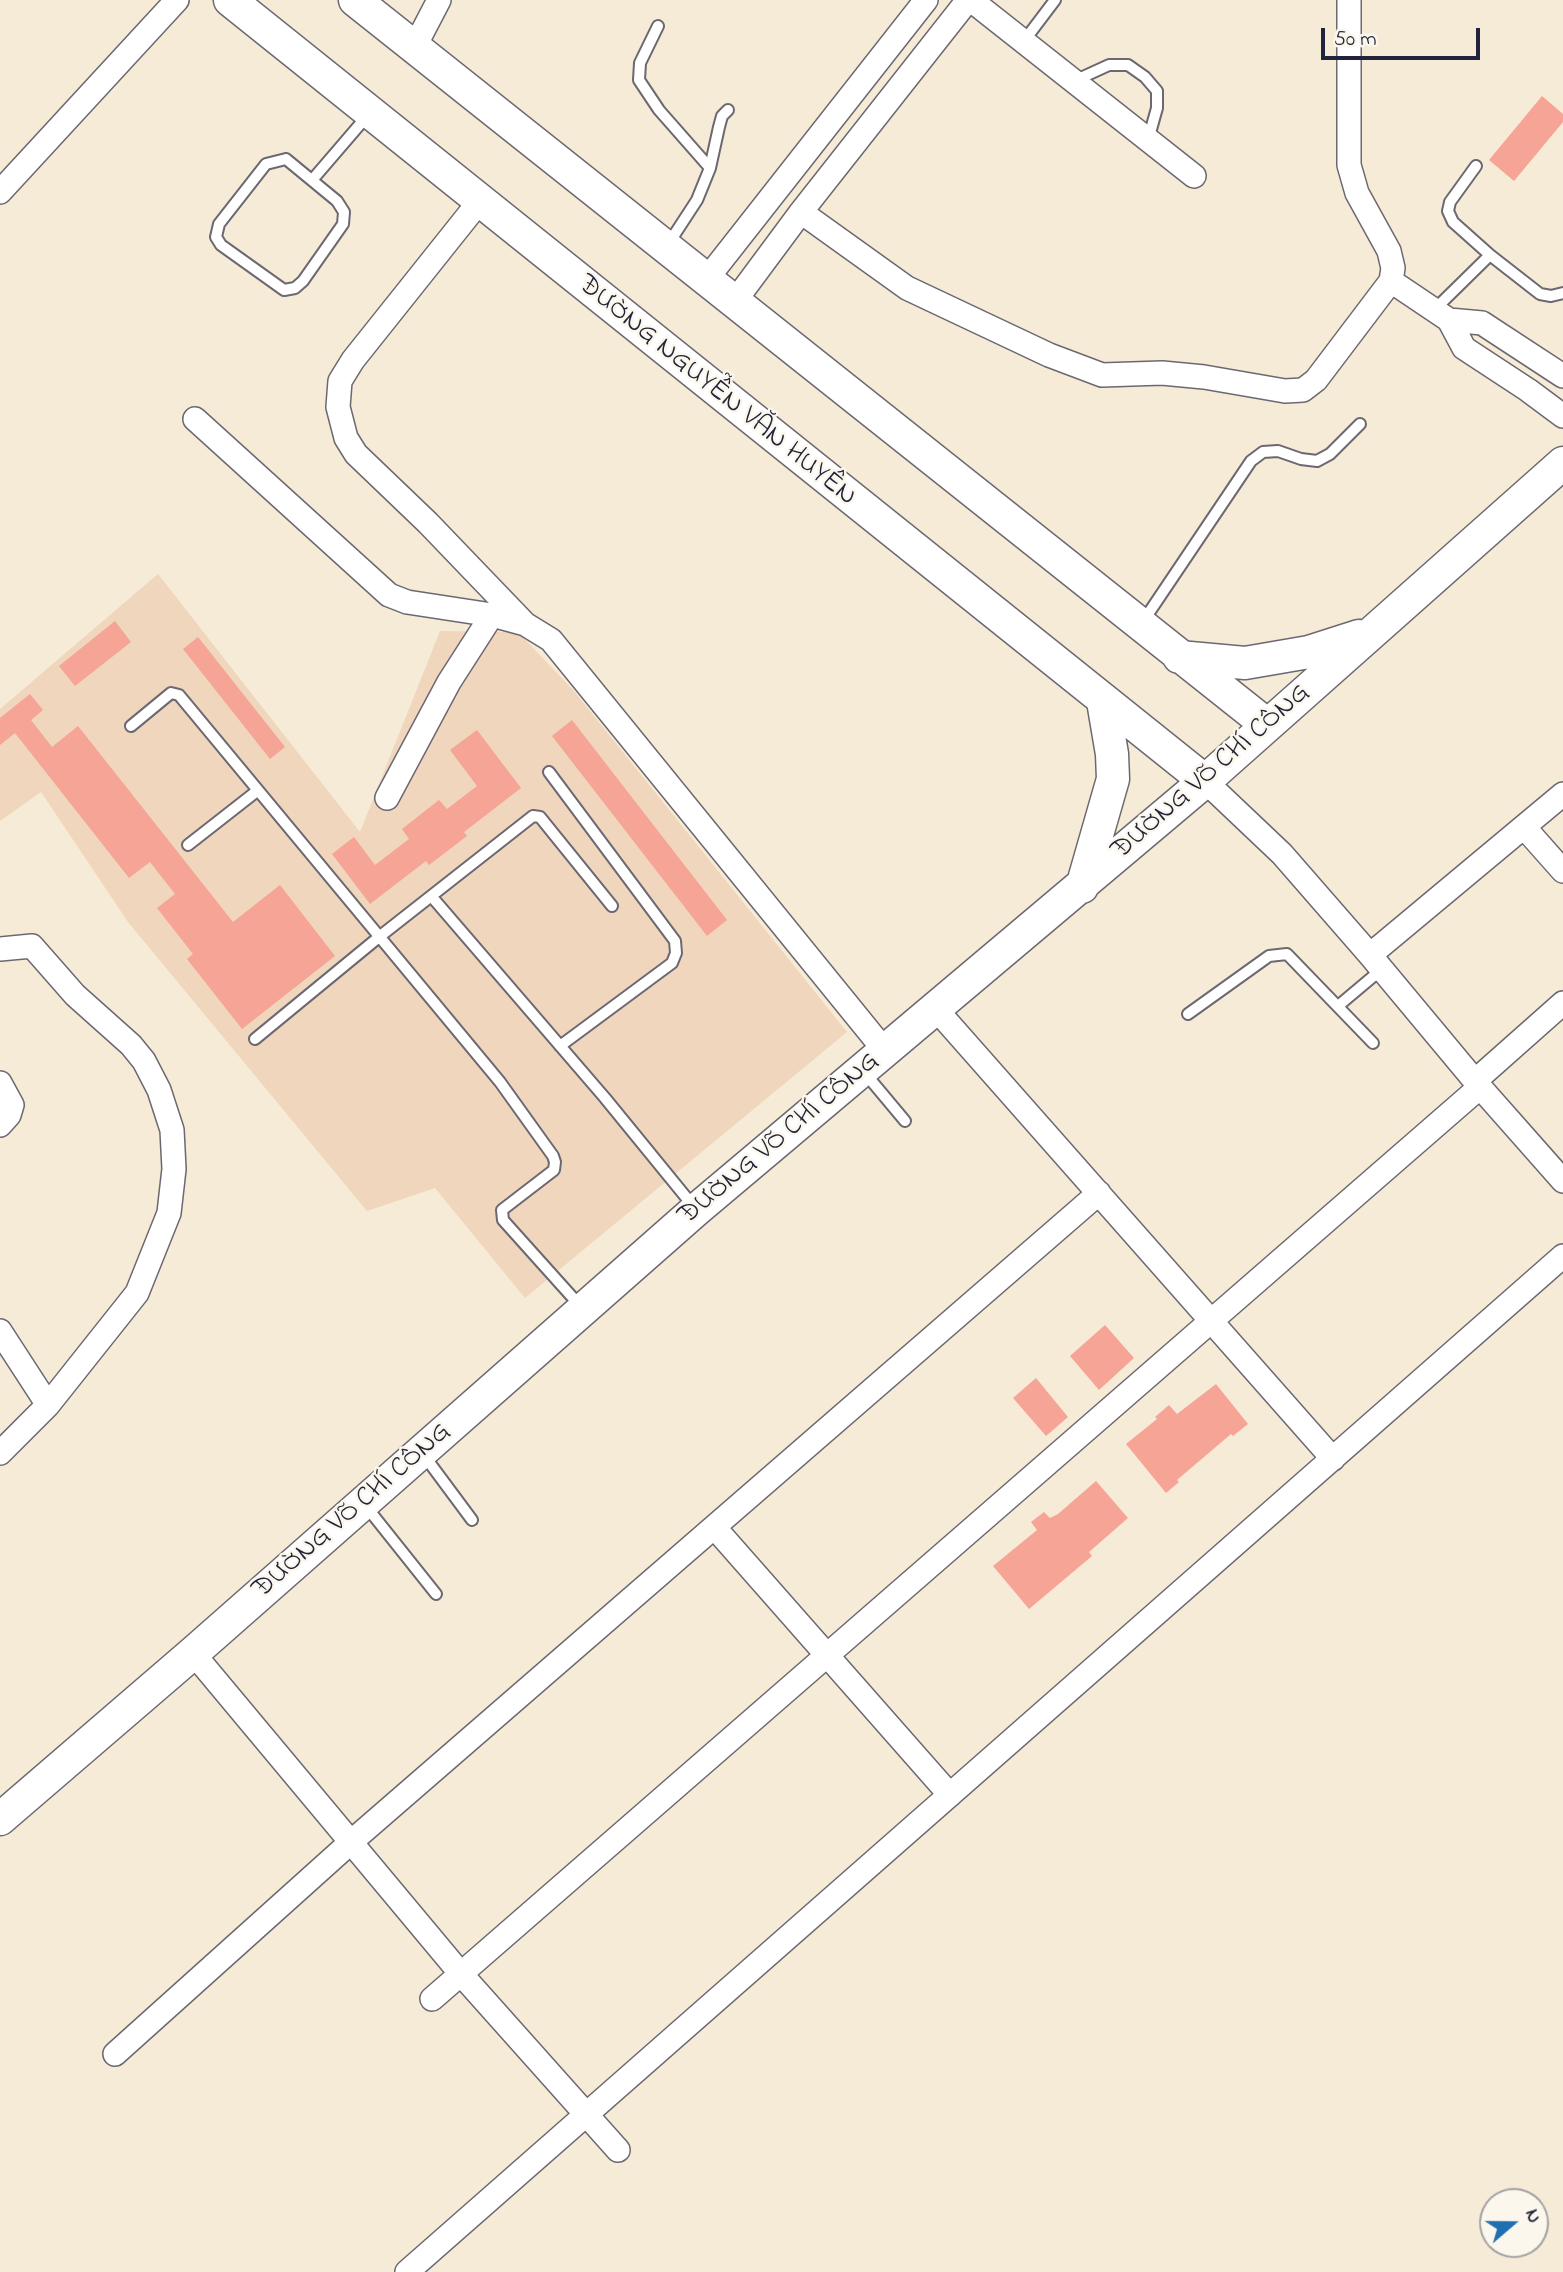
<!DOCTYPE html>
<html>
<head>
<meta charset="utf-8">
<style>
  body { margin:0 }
  #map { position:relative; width:1563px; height:2272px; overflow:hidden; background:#f6ebd6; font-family:"Indie Flower",sans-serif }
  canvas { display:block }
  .north { position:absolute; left:1479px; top:2188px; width:70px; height:70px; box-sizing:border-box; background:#fbf7ec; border:2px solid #a4a2a5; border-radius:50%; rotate:70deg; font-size:19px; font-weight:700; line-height:28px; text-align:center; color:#22223b }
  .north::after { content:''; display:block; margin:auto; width:24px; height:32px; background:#1f6fb2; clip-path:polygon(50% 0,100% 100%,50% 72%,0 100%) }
  .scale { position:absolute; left:1321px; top:28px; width:159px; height:32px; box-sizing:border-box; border:4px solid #22223b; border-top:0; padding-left:9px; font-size:21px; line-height:24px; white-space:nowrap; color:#22223b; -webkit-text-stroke:5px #fbf7ec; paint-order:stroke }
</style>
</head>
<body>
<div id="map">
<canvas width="1563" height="2272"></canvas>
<div class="north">N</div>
<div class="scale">50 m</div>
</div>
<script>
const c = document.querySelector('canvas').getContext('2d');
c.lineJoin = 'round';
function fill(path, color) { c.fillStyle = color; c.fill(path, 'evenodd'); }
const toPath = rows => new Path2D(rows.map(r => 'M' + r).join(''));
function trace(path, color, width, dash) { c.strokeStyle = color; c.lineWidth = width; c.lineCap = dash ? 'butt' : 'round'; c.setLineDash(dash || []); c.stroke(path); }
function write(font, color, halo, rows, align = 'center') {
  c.font = font + ' "Indie Flower",sans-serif'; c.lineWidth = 5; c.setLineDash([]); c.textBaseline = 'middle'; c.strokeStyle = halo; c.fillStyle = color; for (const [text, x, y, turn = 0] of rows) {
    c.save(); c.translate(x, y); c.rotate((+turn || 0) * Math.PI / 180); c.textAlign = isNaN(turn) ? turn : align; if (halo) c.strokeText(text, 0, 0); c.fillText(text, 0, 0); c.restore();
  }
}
fill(toPath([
  [158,574,360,832,440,631,518,632,574,691,847,1032,525,1298,435,1188,367,1211,128,922,41,792,0,821,0,709]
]), '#efd6bc');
fill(toPath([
  [1542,96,1563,114,1563,122,1514,181,1489,160],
  [115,621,131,642,75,686,59,666],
  [198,637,285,747,270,759,183,649],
  [30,694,43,710,31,720,52,747,78,726,233,922,280,885,335,956,242,1029,187,959,193,954,157,908,175,894,150,862,129,878,15,733,0,745,0,718],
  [572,720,727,920,707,936,552,736],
  [477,730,521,788,464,832,467,836,429,865,426,861,370,904,332,854,354,837,375,865,409,839,402,829,439,800,447,809,477,786,450,750],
  [1105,1325,1134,1358,1099,1390,1070,1356],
  [1036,1378,1068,1417,1046,1436,1013,1398],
  [1216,1384,1248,1424,1233,1436,1231,1434,1177,1480,1179,1482,1166,1493,1126,1444,1157,1419,1155,1417,1169,1405,1177,1414],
  [1096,1481,1128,1518,1089,1552,1092,1556,1029,1609,993,1566,1037,1530,1031,1522,1044,1512,1050,1518,1058,1514]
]), '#f6a495');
const lane = toPath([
  [658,26,640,63,639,80,659,110,710,168],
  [1024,41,1055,0],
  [1074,81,1109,65,1128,65,1145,77,1157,91,1157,108,1148,140],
  [286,159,337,201,344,212,343,224,303,281,295,288,284,290,221,245,216,237,219,224,266,164,286,159],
  [1476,166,1450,202,1448,211,1453,222,1490,255],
  [313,179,368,115],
  [667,246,697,200,710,168,719,127,722,116,728,110],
  [1434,310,1490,255,1540,294,1551,296,1563,293],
  [1142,623,1251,461,1263,452,1278,451,1301,459,1317,461,1330,454,1360,424],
  [131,726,171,693,179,695,500,1082,553,1156,555,1162,554,1170,502,1210,503,1220,582,1308],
  [549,772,675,941,676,953,672,963,560,1046],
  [188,845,257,791],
  [432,897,605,1098,694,1207],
  [1338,1006,1382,969],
  [1188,1014,1269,956,1287,954,1373,1043],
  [255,1039,379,937,533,816,540,817,612,906],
  [864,1072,905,1121],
  [423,1454,472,1520],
  [365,1505,436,1594]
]);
const street = toPath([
  [971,0,1194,176],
  [1349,0,1349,165,1357,193,1389,251,1393,268,1391,281,1449,320,1482,323,1563,376],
  [414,48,439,0],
  [0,192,177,0],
  [479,202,353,360,340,381,338,407,346,438,356,454,428,523,525,624],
  [801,212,907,288,1049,355,1102,375,1162,373,1204,377,1285,391,1303,390,1316,380,1391,281],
  [706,280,926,0],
  [735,301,801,212,968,0],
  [1449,320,1464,348,1528,390,1563,416],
  [195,419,389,595,407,602,492,615,525,624,551,640,885,1051],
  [1205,781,1282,854,1370,955,1480,1087,1563,1181],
  [387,798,449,682,492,615],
  [1524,827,1563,871],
  [0,949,32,946,75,995,131,1045,144,1061,159,1090,172,1130,174,1169,169,1213,137,1293,48,1405,0,1453],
  [1370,955,1563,794],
  [935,1008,1333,1459],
  [1475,1081,1563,1003],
  [0,1083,12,1105,9,1115,0,1125],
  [0,1331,48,1405],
  [715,1528,950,1795],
  [193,1653,461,1974,618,2150],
  [432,1999,1480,1087],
  [115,2054,351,1842,1099,1193],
  [407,2272,1563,1256]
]);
const secondary = toPath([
  [230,0,1205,781],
  [355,0,1266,724],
  [1179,657,1245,663,1309,652,1359,636],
  [1082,887,1113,779,1112,754,1103,701],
  [0,1819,193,1653,696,1210,1205,781,1563,463]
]);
trace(lane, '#6c6871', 14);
trace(street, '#6c6871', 26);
trace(secondary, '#6c6871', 35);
trace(lane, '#fff', 10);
trace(street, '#fff', 23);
trace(secondary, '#fff', 32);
write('28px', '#22223b', '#fbf7ec', [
  ["ĐƯỜNG NGUYỄN VĂN HUYÊN",716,392,39],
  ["ĐƯỜNG VÕ CHÍ CÔNG",1212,773,-41],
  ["ĐƯỜNG VÕ CHÍ CÔNG",780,1140,-40],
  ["ĐƯỜNG VÕ CHÍ CÔNG",353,1512,-41]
]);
</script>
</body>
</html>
